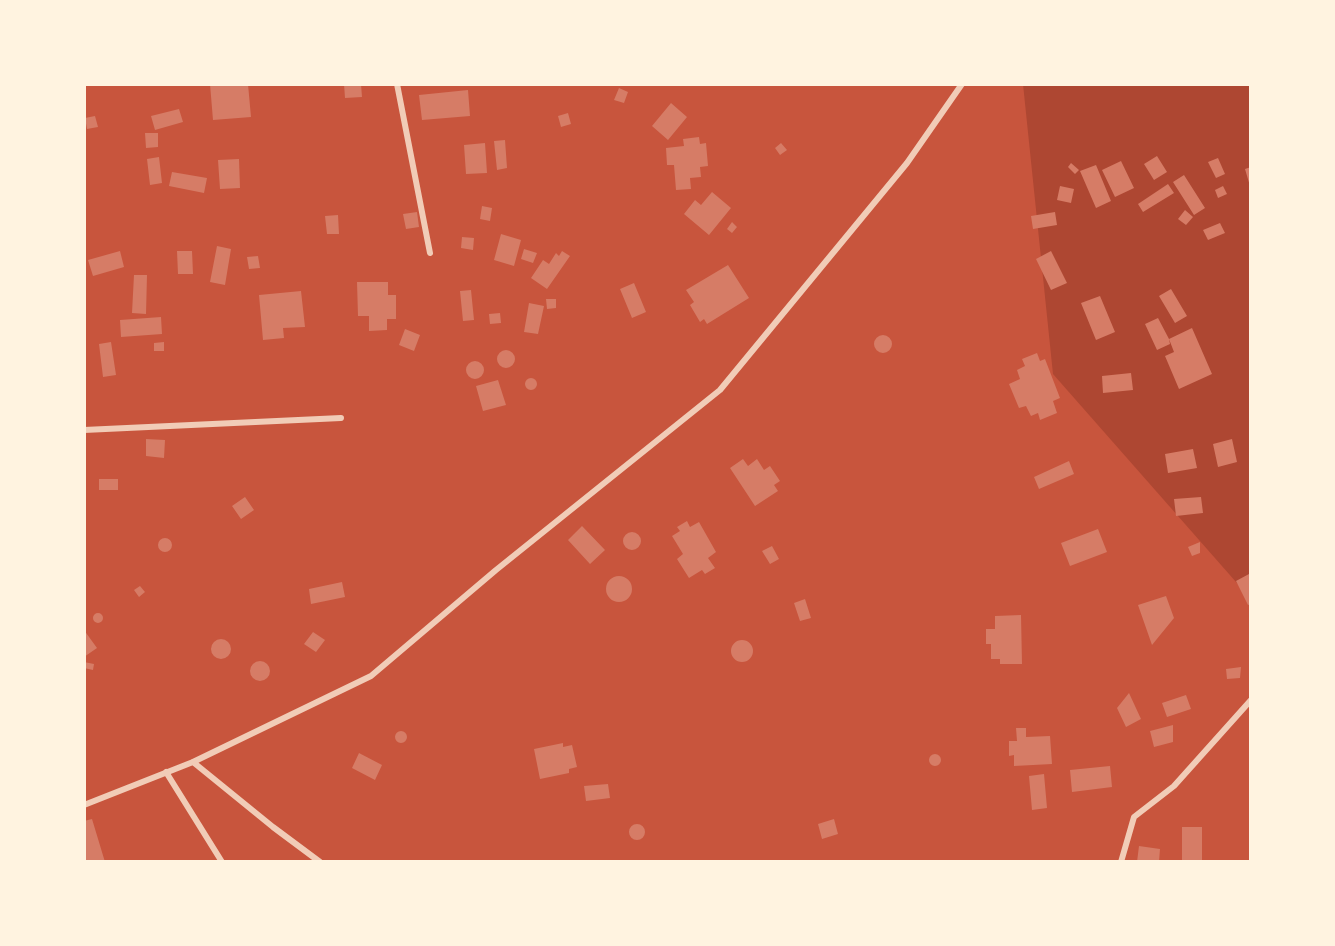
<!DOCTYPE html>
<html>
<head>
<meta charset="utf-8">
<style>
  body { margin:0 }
  #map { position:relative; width:1335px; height:946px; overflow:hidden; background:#c8553d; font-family:"Fira Sans",sans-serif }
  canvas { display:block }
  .frame { position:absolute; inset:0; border:86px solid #fff3e0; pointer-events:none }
</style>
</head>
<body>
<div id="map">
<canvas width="1335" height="946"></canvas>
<div class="frame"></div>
</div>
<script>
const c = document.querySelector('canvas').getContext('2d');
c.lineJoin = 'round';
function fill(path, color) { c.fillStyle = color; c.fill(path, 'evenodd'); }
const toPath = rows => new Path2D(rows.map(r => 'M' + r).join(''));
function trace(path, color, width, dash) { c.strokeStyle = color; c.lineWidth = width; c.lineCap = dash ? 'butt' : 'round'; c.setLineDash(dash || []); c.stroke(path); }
fill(toPath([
  [1023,84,1251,84,1251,599,1053,374]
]), '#ae4732');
fill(toPath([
  [210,84,248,84,251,117,213,120],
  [344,84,361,84,362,97,345,98],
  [619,88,628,92,624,103,614,100],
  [468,90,470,116,422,120,419,95],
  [671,103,687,117,668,140,652,126],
  [179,109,183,122,155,130,151,116],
  [568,113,571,124,561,127,558,116],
  [95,116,98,127,87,129,85,118],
  [145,133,158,133,158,147,146,148],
  [699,137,700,144,706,143,708,166,700,167,701,177,690,178,691,189,676,190,674,165,667,165,666,148,684,146,683,139],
  [505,140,507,168,497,170,494,141],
  [485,143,487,173,466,174,464,145],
  [781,143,787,150,780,155,775,148],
  [1157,156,1167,172,1154,180,1144,164],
  [159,157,162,183,150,185,147,159],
  [1218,158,1225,174,1216,178,1208,162],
  [239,159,240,188,220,189,218,160],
  [1121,161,1134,188,1115,197,1102,170],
  [1071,163,1079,170,1075,174,1068,167],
  [1096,165,1111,201,1096,208,1080,171],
  [1251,167,1251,186,1250,186,1245,169],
  [172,172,207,178,204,193,169,186],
  [1184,175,1205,208,1194,215,1173,182],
  [1168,184,1174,193,1143,212,1138,204],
  [1060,186,1074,189,1071,203,1057,200],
  [1223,186,1227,194,1218,198,1215,190],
  [712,192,731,208,709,235,684,214,695,200,701,205],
  [482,206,492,208,490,221,480,219],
  [1185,210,1193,217,1186,225,1178,219],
  [417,212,419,227,406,229,403,214],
  [1055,212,1057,225,1033,229,1031,216],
  [338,215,339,234,327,234,325,216],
  [732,222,737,227,732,233,727,229],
  [1220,223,1225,233,1208,240,1203,230],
  [501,234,521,240,514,266,494,260],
  [462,237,474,238,473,250,461,248],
  [217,246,231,249,225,285,210,282],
  [524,249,537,253,533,263,521,259],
  [120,251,124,267,93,276,88,260],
  [177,251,192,251,193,274,178,274],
  [562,251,570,256,547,289,531,278,543,260,549,264,556,253,559,256],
  [1051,251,1067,283,1051,290,1036,259],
  [258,256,260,268,249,269,247,257],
  [728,265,749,298,707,324,704,319,700,322,690,305,694,302,686,290],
  [134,275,147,275,146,314,132,313],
  [357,282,388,282,388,295,396,295,396,319,387,319,387,330,369,331,369,316,358,316],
  [634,283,646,312,632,318,620,289],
  [1171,289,1187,316,1175,323,1159,296],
  [471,290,474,320,463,321,460,291],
  [301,291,305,327,283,328,284,338,263,340,259,295],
  [1100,296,1115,332,1096,340,1081,303],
  [546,299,556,299,556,308,547,309],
  [529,303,544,306,538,334,524,332],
  [500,313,501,323,490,324,489,314],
  [161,317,162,334,121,337,120,320],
  [1158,318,1169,339,1170,344,1157,350,1145,324],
  [1192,328,1212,374,1179,389,1165,356,1174,352,1169,339],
  [405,329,420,335,414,351,399,345],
  '874 344a9 9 0 1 1 18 0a9 9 0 1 1-18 0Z',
  [111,342,116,375,103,377,99,344],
  [164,342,164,351,154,351,154,343],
  '497 359a9 9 0 1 1 18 0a9 9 0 1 1-18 0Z',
  [1037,353,1040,361,1045,359,1060,398,1053,401,1057,413,1040,420,1038,413,1031,416,1026,406,1019,408,1009,384,1020,379,1017,370,1025,366,1022,359],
  '466 370a9 9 0 1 1 18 0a9 9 0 1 1-18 0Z',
  [1131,373,1133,390,1103,393,1102,376],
  '525 384a6 6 0 1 1 12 0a6 6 0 1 1-12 0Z',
  [498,380,506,405,483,411,476,386],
  [146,439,165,440,164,458,146,456],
  [1232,439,1237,462,1218,467,1213,444],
  [1193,449,1197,468,1168,473,1165,454],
  [743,459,748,466,757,459,764,470,770,466,780,481,774,485,778,491,755,506,730,468],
  [1069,461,1074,474,1039,489,1034,477],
  [99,479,118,479,118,490,99,490],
  [245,497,254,510,241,519,232,506],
  [1201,497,1203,513,1176,516,1174,499],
  [687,521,690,527,699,522,716,552,708,558,715,568,705,574,702,570,689,578,677,559,683,554,672,536,680,531,677,527],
  [582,526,605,550,590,564,568,540],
  [1098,529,1107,552,1070,566,1061,543],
  '623 541a9 9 0 1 1 18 0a9 9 0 1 1-18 0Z',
  '158 545a7 7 0 1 1 14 0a7 7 0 1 1-14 0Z',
  [1200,542,1200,553,1192,556,1188,547],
  [772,546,779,559,770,564,762,551],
  [1249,574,1251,579,1251,604,1248,605,1236,581],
  '606 589a13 13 0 1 1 26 0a13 13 0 1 1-26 0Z',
  [342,582,345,597,311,604,309,589],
  [140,586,145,592,139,597,134,590],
  [1166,596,1174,618,1152,645,1138,605],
  [805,599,811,618,800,621,794,603],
  '93 618a5 5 0 1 1 10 0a5 5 0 1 1-10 0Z',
  [1021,615,1022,664,1000,664,1000,659,991,659,991,644,986,644,986,629,995,629,995,616],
  [84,630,97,648,84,657],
  [313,632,325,640,316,652,304,644],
  '211 649a10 10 0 1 1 20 0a10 10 0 1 1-20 0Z',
  '731 651a11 11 0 1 1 22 0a11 11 0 1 1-22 0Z',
  '250 671a10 10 0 1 1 20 0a10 10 0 1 1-20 0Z',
  [84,662,94,664,93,670,84,668],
  [1241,667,1240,678,1227,679,1226,669],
  [1129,693,1141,719,1126,727,1117,708],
  [1186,695,1191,709,1167,717,1162,703],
  [1173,725,1173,742,1154,747,1150,731],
  [1016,728,1026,728,1026,737,1050,736,1052,764,1014,766,1014,755,1009,756,1009,741,1017,741],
  '395 737a6 6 0 1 1 12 0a6 6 0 1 1-12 0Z',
  [563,743,563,747,572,745,577,767,569,769,569,773,540,779,534,749],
  [359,753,382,765,375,780,352,768],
  '929 760a6 6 0 1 1 12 0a6 6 0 1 1-12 0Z',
  [1110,766,1112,787,1072,792,1070,770],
  [1044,774,1047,808,1032,810,1029,776],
  [608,784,610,798,586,801,584,786],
  [92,819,105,862,85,862,84,860,84,821],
  [834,819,838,834,822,839,818,824],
  '629 832a8 8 0 1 1 16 0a8 8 0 1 1-16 0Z',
  [1182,827,1202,827,1202,862,1182,862],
  [1139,846,1160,849,1159,862,1137,862]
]), '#d67c66');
trace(toPath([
  [397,84,430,253],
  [84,430,341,418],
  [193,762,273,827,320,862],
  [166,772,222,862],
  [84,805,193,762,371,676,496,570,720,390,907,163,962,84],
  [1121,862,1134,817,1174,786,1251,700]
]), '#f1ccb7', 6);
</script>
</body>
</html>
